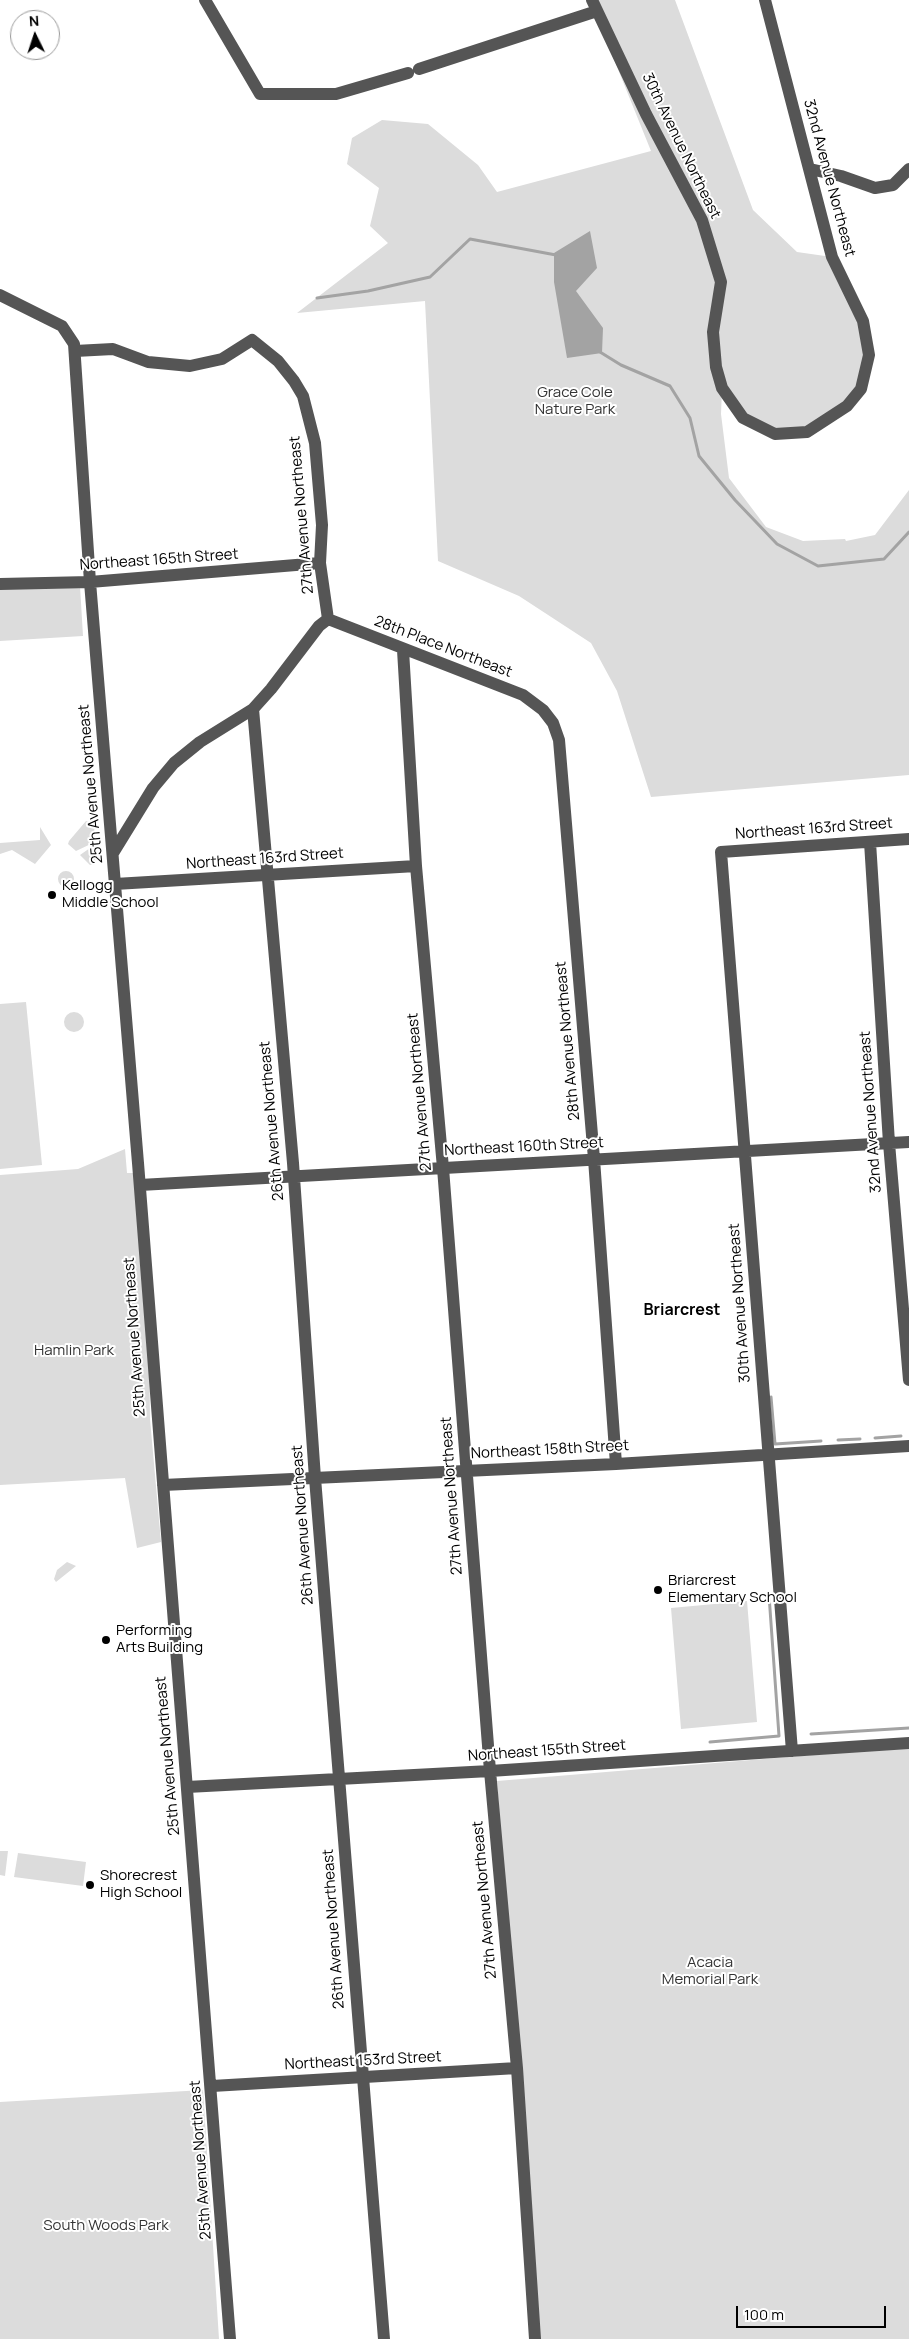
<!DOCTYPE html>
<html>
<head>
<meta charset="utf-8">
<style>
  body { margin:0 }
  #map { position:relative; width:909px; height:2339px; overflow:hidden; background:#fff; font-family:Manrope,sans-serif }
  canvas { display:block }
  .north { position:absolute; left:10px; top:10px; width:50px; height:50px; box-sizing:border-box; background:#fff; border:1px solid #999; border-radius:50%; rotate:356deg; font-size:14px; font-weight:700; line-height:20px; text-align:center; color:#000 }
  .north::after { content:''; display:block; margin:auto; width:18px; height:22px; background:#000; clip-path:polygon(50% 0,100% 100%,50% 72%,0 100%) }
  .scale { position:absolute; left:736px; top:2306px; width:150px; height:22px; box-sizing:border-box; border:2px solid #000; border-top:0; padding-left:6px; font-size:15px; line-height:18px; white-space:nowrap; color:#000; -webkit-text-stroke:4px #fff; paint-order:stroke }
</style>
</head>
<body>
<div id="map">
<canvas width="909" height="2339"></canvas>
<div class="north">N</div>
<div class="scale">100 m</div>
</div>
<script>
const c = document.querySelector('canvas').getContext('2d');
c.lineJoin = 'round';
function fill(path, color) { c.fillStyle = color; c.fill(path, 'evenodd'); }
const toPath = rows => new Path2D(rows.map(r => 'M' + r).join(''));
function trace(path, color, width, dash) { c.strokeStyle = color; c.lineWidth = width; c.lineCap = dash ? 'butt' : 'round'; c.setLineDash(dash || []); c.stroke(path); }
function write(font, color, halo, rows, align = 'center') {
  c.font = font + ' Manrope,sans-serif'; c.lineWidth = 4; c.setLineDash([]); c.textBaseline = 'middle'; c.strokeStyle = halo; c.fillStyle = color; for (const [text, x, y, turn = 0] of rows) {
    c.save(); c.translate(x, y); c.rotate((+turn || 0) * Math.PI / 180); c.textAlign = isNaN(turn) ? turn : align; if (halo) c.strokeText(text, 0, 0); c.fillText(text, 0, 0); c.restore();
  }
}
fill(toPath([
  [590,0,675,0,753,210,797,252,832,257,863,321,869,355,861,389,807,432,775,434,743,418,722,389,721,414,729,478,766,527,803,541,845,539,846,541,875,535,909,490,909,775,651,797,617,691,591,643,519,596,438,561,425,301,297,313,388,243,370,226,379,188,347,164,352,138,382,120,428,124,478,165,497,192,651,151],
  [80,586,83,636,0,641,0,588],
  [86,821,94,824,95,842,76,851,68,844,69,841],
  [40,827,51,845,35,864,12,850,0,854,0,843,40,840],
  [90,848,95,851,96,863,90,865,80,855],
  '58 879a8 8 0 1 1 16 0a8 8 0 1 1-16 0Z',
  [26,1002,42,1165,0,1169,0,1004],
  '64 1022a10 10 0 1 1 20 0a10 10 0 1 1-20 0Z',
  [125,1149,127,1173,139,1173,148,1282,150,1419,161,1542,137,1548,125,1478,0,1485,0,1175,78,1169],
  [67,1562,76,1566,56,1582,54,1579,57,1570],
  [747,1601,757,1722,681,1729,671,1608],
  [909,1747,909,2339,536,2339,497,1781],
  [0,1851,8,1851,5,1876,0,1875],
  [18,1853,86,1862,83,1886,14,1877],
  [203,2090,219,2339,0,2339,0,2102]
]), '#dcdcdc');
fill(toPath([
  [590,231,597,268,576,291,603,328,602,353,567,358,554,282,554,253]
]), '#a3a3a3');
trace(toPath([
  [317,298,368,291,430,277,470,239,556,255],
  [600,352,621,365,670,386,690,418,699,456,735,500,777,544,818,566,884,559,909,532],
  [771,1397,775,1444,821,1441],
  [875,1438,901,1436],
  [838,1440,860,1439],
  [811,1734,909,1728],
  [710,1742,779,1736,769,1595]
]), '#a3a3a3', 3);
trace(toPath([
  [205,0,260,94,336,94,408,73],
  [592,0,646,114,702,220,721,282,713,332,716,367,722,388,743,418,775,434,807,432,847,406,861,389,869,355,863,321,832,257,765,0],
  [419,69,597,11],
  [810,169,841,176,875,188,893,185,909,169],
  [0,295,62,326,74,344,90,582,138,1163,230,2339],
  [75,351,113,349,148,362,190,366,222,359,252,340,278,361,294,381,303,396,315,443,322,525,320,563,328,619],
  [0,584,90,582,320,563],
  [328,619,523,695,543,710,553,723,559,740,594,1159,616,1464],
  [403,650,416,866,443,1168,490,1771,517,2068,535,2339],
  [253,709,293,1163,315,1478,384,2339],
  [870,842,889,1143,909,1380],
  [113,853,153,788,174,763,200,742,253,709,271,689,319,626,328,619],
  [115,884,416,866],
  [140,1185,909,1142],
  [163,1485,616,1464,909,1446],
  [792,1751,721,852,909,839],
  [187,1787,490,1771,909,1743],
  [212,2086,517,2068]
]), '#555', 12);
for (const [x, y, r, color] of [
  [52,895,5,"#000"],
  [658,1590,5,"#000"],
  [106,1640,5,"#000"],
  [90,1885,5,"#000"]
]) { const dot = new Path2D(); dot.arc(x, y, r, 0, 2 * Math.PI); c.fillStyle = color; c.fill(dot); trace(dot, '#fff', 2); }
write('15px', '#000', '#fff', [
  ["30th Avenue Northeast",681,146,64],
  ["32nd Avenue Northeast",829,178,75],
  ["27th Avenue Northeast",302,515,-95],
  ["Northeast 165th Street",159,560,-4],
  ["28th Place Northeast",443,647,21],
  ["25th Avenue Northeast",91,784,-95],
  ["Northeast 163rd Street",814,829,-4],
  ["Northeast 163rd Street",265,859,-4],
  ["28th Avenue Northeast",568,1041,-95],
  ["27th Avenue Northeast",420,1092,-95],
  ["32nd Avenue Northeast",871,1112,-94],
  ["26th Avenue Northeast",272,1121,-95],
  ["Northeast 160th Street",524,1147,-3],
  ["30th Avenue Northeast",740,1303,-94],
  ["25th Avenue Northeast",135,1337,-94],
  ["Northeast 158th Street",550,1450,-3],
  ["27th Avenue Northeast",452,1496,-94],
  ["26th Avenue Northeast",303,1525,-94],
  ["Northeast 155th Street",547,1751,-4],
  ["25th Avenue Northeast",168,1756,-95],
  ["27th Avenue Northeast",485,1900,-95],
  ["26th Avenue Northeast",334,1929,-94],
  ["Northeast 153rd Street",363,2061,-3],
  ["25th Avenue Northeast",201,2160,-94]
]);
write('15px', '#333', '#fff', [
  ["Grace Cole",575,393],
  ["Nature Park",575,410],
  ["Hamlin Park",74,1351],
  ["Acacia",710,1963],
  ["Memorial Park",710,1980],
  ["South Woods Park",106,2226]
]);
write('15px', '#000', '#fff', [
  ["Kellogg",62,886],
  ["Middle School",62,903],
  ["Briarcrest",668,1581],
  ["Elementary School",668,1598],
  ["Performing",116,1631],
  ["Arts Building",116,1648],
  ["Shorecrest",100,1876],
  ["High School",100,1893]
], 'left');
write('bold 16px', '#000', '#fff', [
  ["Briarcrest",682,1311]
]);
</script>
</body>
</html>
